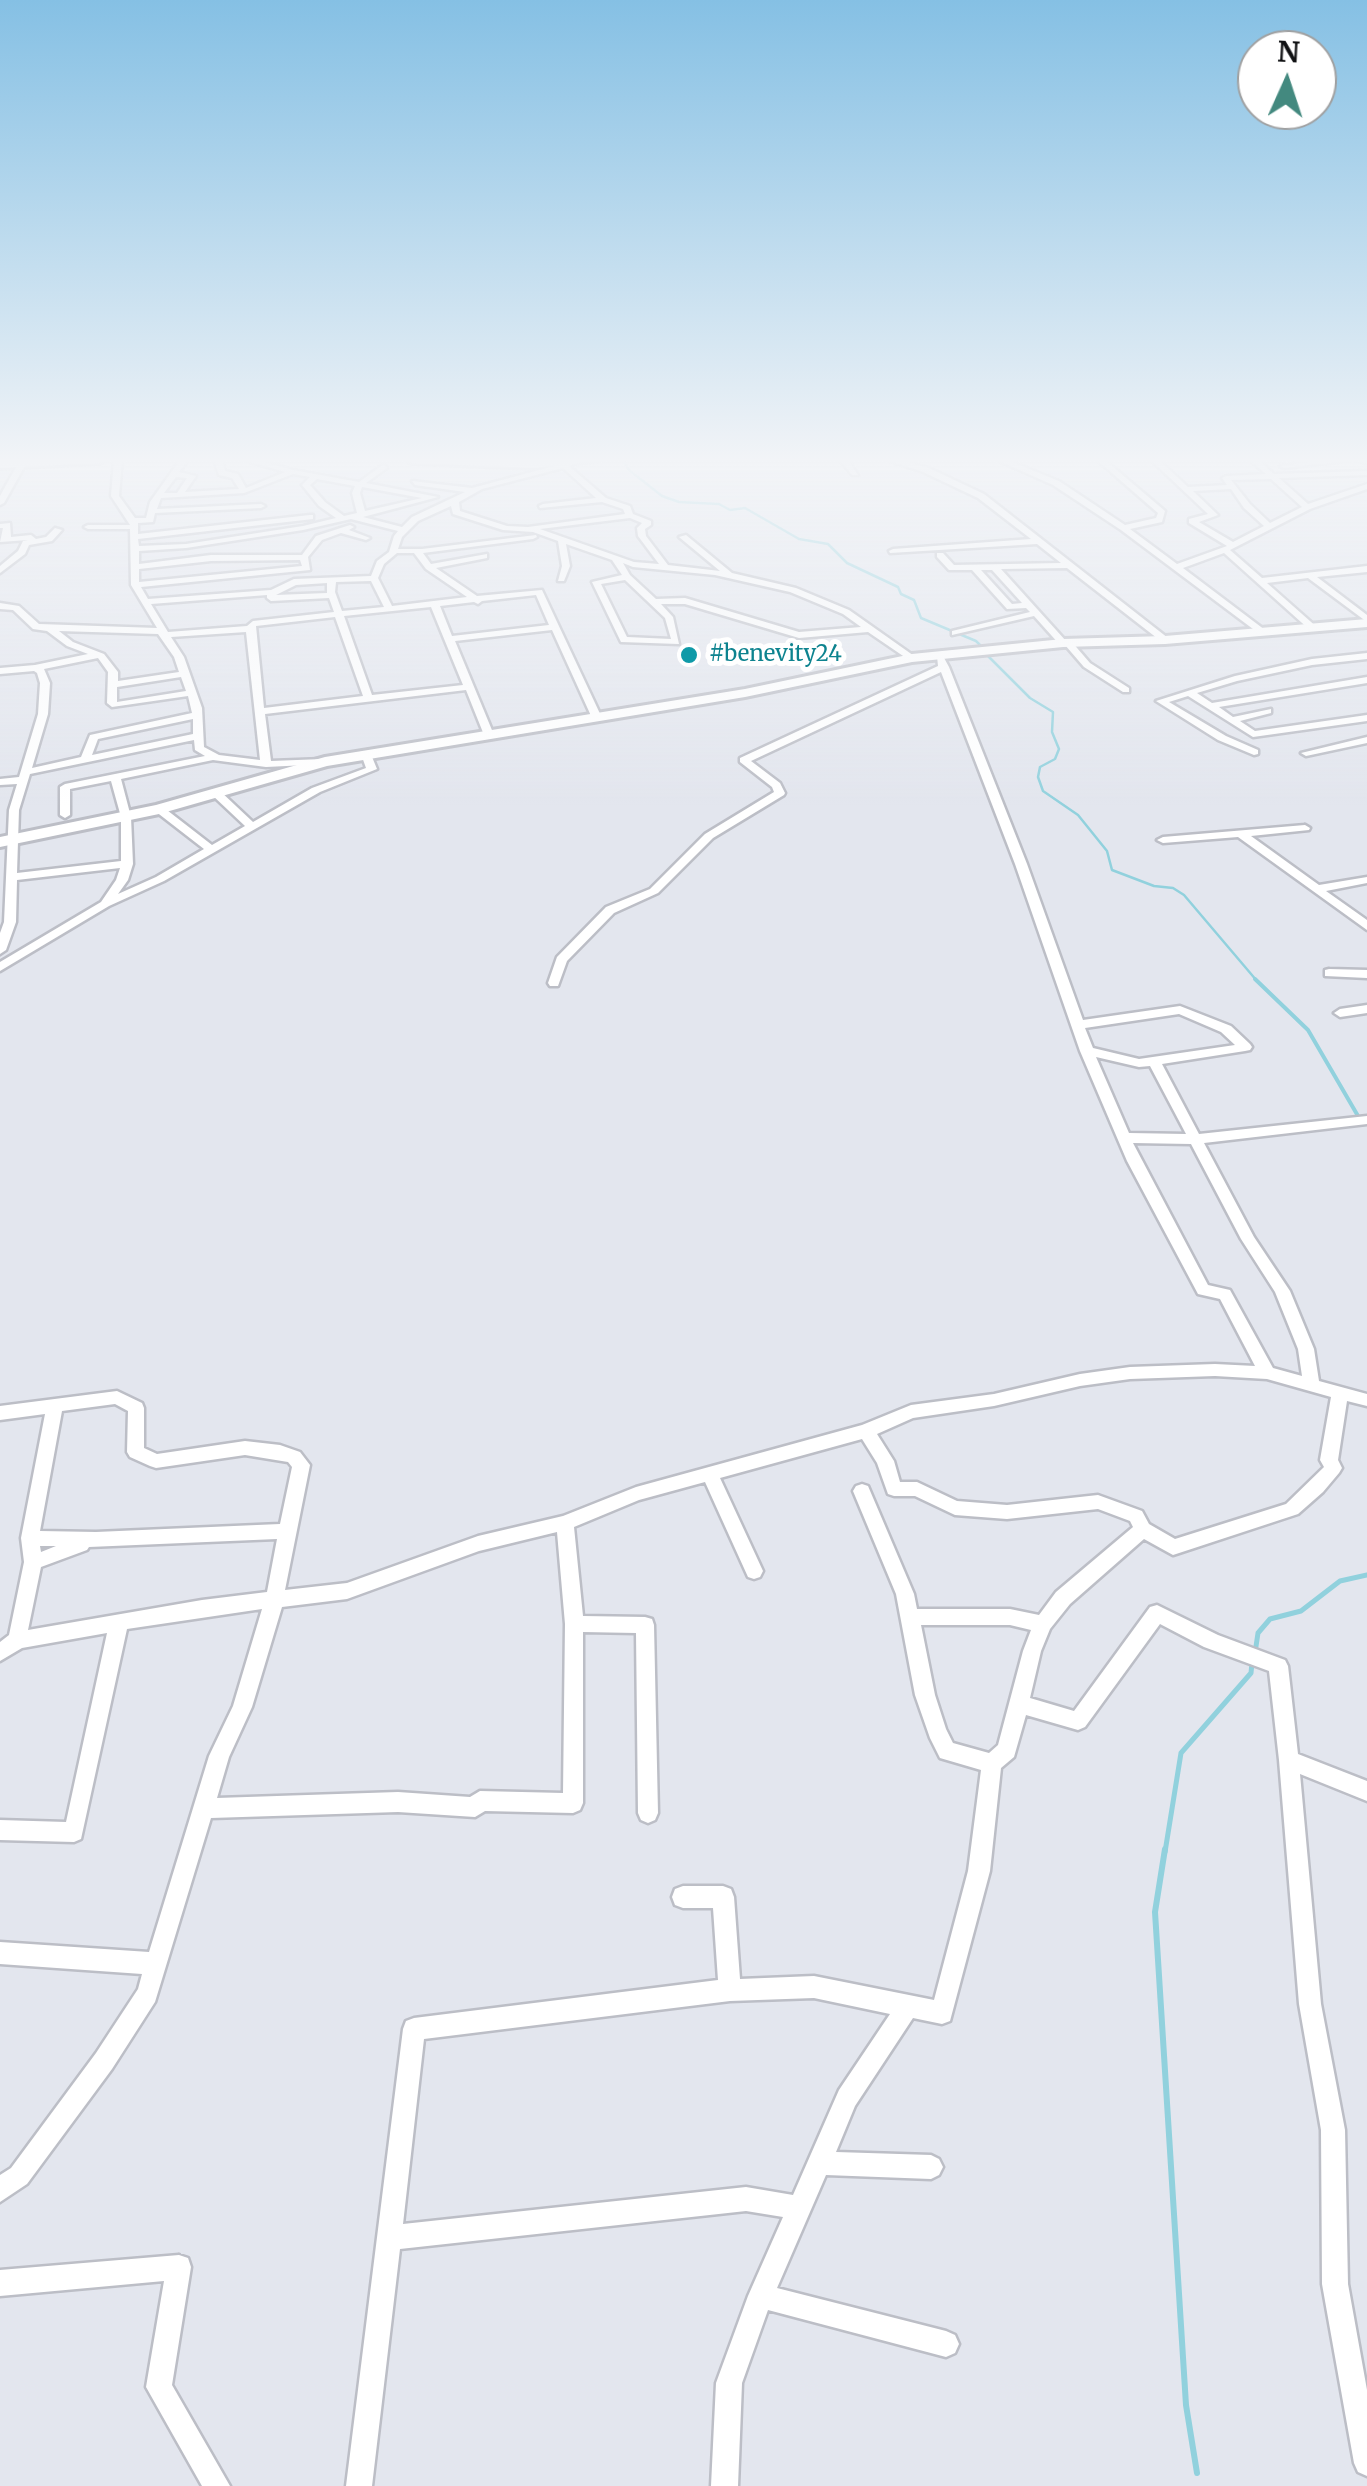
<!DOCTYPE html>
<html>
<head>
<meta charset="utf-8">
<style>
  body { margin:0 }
  #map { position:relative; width:1367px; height:2486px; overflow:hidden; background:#e3e6ee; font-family:Merriweather,serif }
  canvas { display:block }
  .north { position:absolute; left:1237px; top:30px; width:100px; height:100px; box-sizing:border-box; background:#fff; border:2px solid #9fa0a1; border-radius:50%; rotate:3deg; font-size:28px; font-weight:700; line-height:40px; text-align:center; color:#101113 }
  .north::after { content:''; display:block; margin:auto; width:35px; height:45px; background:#43897f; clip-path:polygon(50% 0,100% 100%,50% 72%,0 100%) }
</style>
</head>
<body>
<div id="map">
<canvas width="1367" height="2486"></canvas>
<div class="north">N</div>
</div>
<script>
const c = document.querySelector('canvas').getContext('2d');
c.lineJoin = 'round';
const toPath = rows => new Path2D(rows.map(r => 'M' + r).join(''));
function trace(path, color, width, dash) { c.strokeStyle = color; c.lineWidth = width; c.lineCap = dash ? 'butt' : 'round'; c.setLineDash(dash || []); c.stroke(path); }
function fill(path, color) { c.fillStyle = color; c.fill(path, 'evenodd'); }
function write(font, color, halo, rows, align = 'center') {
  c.font = font + ' Merriweather,serif'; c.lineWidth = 10; c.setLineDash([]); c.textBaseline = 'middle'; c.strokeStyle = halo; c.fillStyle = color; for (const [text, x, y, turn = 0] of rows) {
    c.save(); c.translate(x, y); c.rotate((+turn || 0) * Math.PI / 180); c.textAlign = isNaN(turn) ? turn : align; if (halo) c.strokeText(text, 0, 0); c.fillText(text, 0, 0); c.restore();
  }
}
trace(toPath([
  [623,460,629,470,662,496,679,502,719,504,730,510,745,508,799,539,828,544,847,563,898,587,901,594,914,600,921,618,976,641,983,648],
  [986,654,1030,698,1053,712,1052,732,1059,749,1055,759,1040,767,1038,777,1043,791,1078,815,1107,851,1112,870,1154,886,1173,888,1184,895,1257,981]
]), '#91d1dd', 2.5);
trace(toPath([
  [1255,979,1308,1030,1358,1116]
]), '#91d1dd', 4);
trace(toPath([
  [1255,1653,1258,1633,1270,1619,1301,1611,1340,1581,1367,1575],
  [1165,1852,1181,1753,1251,1673,1252,1663]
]), '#91d1dd', 5);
trace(toPath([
  [1165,1849,1155,1912,1186,2405,1197,2473]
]), '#91d1dd', 6);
const street = toPath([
  [20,460,28,460,4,503,0,505,0,496,20,460],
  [114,460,122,460,119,496,135,518,146,518,150,502,180,460,188,460,179,472,196,476,185,492,239,489,232,478,219,475,214,460,222,460,225,471,238,474,246,488,285,472,244,460,256,460,293,470,359,482,384,464,387,468,366,483,438,497,363,517,402,527,412,517,465,492,415,485,412,481,472,488,573,461,577,463,569,466,606,498,630,506,633,514,651,521,651,525,645,529,646,536,668,565,720,571,679,537,686,535,732,573,796,588,849,610,917,658,909,660,868,632,799,638,685,604,661,604,673,617,679,644,621,642,592,582,622,575,612,560,566,544,570,566,564,581,558,581,562,566,558,541,533,532,503,530,453,514,451,506,418,521,402,537,398,549,422,549,536,535,537,537,533,539,423,553,431,564,487,554,487,558,436,568,477,596,542,590,602,718,601,720,592,718,552,630,455,641,494,735,493,737,484,735,466,690,265,714,271,761,323,759,327,760,327,764,266,767,213,760,121,779,131,817,133,864,128,880,118,894,156,877,204,849,155,811,155,807,163,807,212,845,245,826,211,794,211,790,219,790,253,822,312,788,366,768,361,754,362,752,370,752,377,769,320,792,164,881,109,906,0,971,0,962,101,902,116,880,120,868,17,880,16,922,6,950,0,954,0,933,4,922,9,810,17,784,0,785,0,779,19,777,38,714,40,683,37,673,34,671,0,674,0,668,35,665,88,654,67,646,47,631,33,629,13,610,0,609,0,603,19,606,39,624,157,628,131,585,130,529,88,529,84,527,88,525,130,525,111,496,114,460],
  [563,468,596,498,543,504,539,506,540,508,602,502,623,509,625,514,528,527,507,526,460,511,459,502,482,489,563,468],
  [293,474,310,477,302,485,319,506,336,518,303,526,186,544,139,546,138,539,313,519,313,515,310,515,138,534,138,523,153,522,155,513,261,508,265,506,261,504,157,509,161,498,244,493,293,474],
  [176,477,187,478,177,493,164,493,176,477],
  [317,479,355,486,352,493,357,513,344,516,325,502,310,485,317,479],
  [362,487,422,498,365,511,360,493,362,487],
  [630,518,642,523,637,528,638,536,659,564,634,562,540,529,630,518],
  [351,519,398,531,394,536,389,552,377,561,371,576,294,579,271,590,148,599,141,587,310,570,308,557,322,540,341,533,366,540,370,538,349,530,354,527,350,525,316,536,302,555,211,555,139,564,139,551,186,548,303,530,351,519],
  [397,553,414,553,426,569,467,597,392,606,378,578,384,564,397,553],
  [300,560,302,566,139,582,139,569,211,561,300,560],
  [623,563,633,567,715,575,790,592,843,614,861,627,799,632,685,598,656,599,630,575,623,563],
  [625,580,665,618,671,639,627,637,601,584,625,580],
  [371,581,384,607,342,611,335,592,336,582,371,581],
  [327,583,327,593,276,595,296,585,327,583],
  [267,595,267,598,271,601,329,598,334,612,253,621,247,626,168,632,151,604,267,595],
  [536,595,549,625,452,636,440,606,474,602,478,604,482,601,536,595],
  [431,607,463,685,372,695,344,616,431,607],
  [335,617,363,696,264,708,256,626,335,617],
  [59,631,158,634,174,657,179,672,118,681,118,672,104,654,73,642,59,631],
  [246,632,260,760,219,755,204,747,202,708,184,657,171,637,246,632],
  [98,658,108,672,107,703,112,707,188,696,192,713,90,735,81,757,32,768,48,714,50,683,44,669,98,658],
  [181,677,186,691,117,702,117,687,181,677],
  [193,719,193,734,92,755,98,739,193,719],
  [194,740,195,750,205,756,65,784,60,787,60,815,65,818,70,815,70,789,111,781,121,817,121,861,17,873,19,810,30,774,194,740],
  [840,460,848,460,858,475,852,475,840,460],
  [887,460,899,460,929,468,984,494,1168,638,1168,642,1162,642,1067,568,1001,569,1066,641,1071,641,1090,663,1129,688,1129,692,1123,692,1084,667,1065,645,1060,645,1034,616,952,635,952,631,1030,612,1026,608,1007,609,972,570,949,570,937,557,937,553,943,553,954,565,1061,563,1037,544,890,553,889,551,893,549,1031,539,978,498,923,472,887,460],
  [981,570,992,570,1022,603,1012,604,981,570],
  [997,460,1007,460,1059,481,1125,525,1156,518,1158,513,1097,460,1105,460,1165,511,1162,522,1130,529,1177,564,1227,546,1189,523,1189,519,1208,514,1151,460,1159,460,1188,487,1227,485,1222,478,1226,476,1266,474,1250,460,1258,460,1274,474,1367,471,1367,475,1279,478,1308,504,1367,484,1367,489,1310,509,1230,550,1262,578,1367,566,1367,572,1317,577,1367,615,1367,622,1308,578,1267,583,1319,629,1311,631,1224,553,1183,568,1269,633,1261,635,1121,530,1053,485,997,460],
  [1271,479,1302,507,1270,523,1250,504,1231,480,1271,479],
  [1231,489,1244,508,1264,526,1233,542,1199,522,1218,515,1193,491,1231,489],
  [1326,460,1353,460,1284,468,1280,466,1326,460],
  [1361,460,1367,460,1367,463,1362,462,1361,460],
  [10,523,11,537,31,535,36,539,46,537,55,528,62,530,52,541,29,545,25,554,0,573,0,566,18,551,23,541,28,540,0,542,3,528,0,528,0,524,10,523],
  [1367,653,1367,659,1312,665,1237,681,1197,693,1212,703,1367,677,1367,683,1219,707,1233,717,1271,709,1271,713,1240,721,1255,731,1367,715,1367,721,1253,737,1188,696,1169,702,1226,736,1258,750,1258,754,1254,755,1218,740,1156,701,1235,676,1312,659,1367,653],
  [937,656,943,656,949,667,1027,864,1083,1020,1180,1006,1231,1026,1250,1044,1252,1047,1250,1050,1245,1051,1162,1064,1199,1134,1367,1116,1367,1124,1204,1143,1254,1237,1290,1291,1314,1349,1319,1381,1367,1394,1367,1406,1347,1401,1338,1460,1342,1468,1339,1473,1323,1492,1298,1514,1292,1516,1173,1555,1144,1539,1070,1604,1050,1629,1041,1651,1030,1698,1074,1711,1150,1607,1157,1605,1218,1635,1285,1660,1288,1666,1298,1754,1367,1781,1367,1801,1300,1774,1321,2004,1345,2130,1348,2284,1367,2390,1367,2476,1358,2472,1354,2463,1322,2284,1321,2130,1299,2004,1279,1760,1269,1671,1204,1647,1160,1624,1085,1727,1078,1730,1026,1715,1014,1757,1001,1768,990,1871,950,2021,942,2024,913,2018,855,2106,836,2152,931,2155,939,2159,943,2167,939,2175,931,2179,826,2175,777,2288,946,2331,955,2335,959,2344,955,2353,946,2357,768,2310,742,2383,738,2486,711,2486,716,2383,748,2296,783,2217,746,2211,400,2249,372,2486,346,2486,403,2029,406,2021,414,2018,718,1980,713,1908,683,1908,675,1905,672,1897,675,1889,683,1886,723,1886,731,1889,734,1897,740,1979,814,1976,934,2000,968,1871,981,1770,940,1758,930,1738,915,1695,896,1594,853,1491,856,1486,862,1484,868,1486,914,1594,917,1609,1010,1609,1039,1615,1056,1592,1133,1527,1130,1521,1098,1509,1007,1519,955,1515,915,1496,894,1496,888,1494,877,1463,862,1439,720,1478,763,1571,760,1577,754,1579,748,1577,705,1482,639,1500,574,1527,583,1616,645,1617,652,1619,654,1625,658,1813,655,1820,648,1823,641,1820,638,1813,636,1633,583,1632,583,1803,580,1810,573,1813,485,1811,475,1817,398,1812,211,1818,155,2002,112,2069,27,2184,0,2202,0,2175,11,2168,96,2053,138,1989,142,1974,0,1964,0,1942,149,1952,209,1756,233,1706,262,1609,127,1629,81,1839,74,1842,0,1840,0,1820,66,1822,107,1633,22,1648,0,1661,0,1642,9,1635,24,1562,21,1538,45,1414,0,1420,0,1406,117,1391,142,1403,144,1408,144,1448,157,1454,245,1441,280,1445,300,1452,310,1465,285,1590,347,1583,478,1536,563,1516,636,1487,862,1425,911,1405,994,1394,1080,1374,1130,1367,1215,1364,1255,1366,1220,1299,1198,1294,1127,1161,1080,1051,1015,864,941,672,751,761,780,783,785,793,784,795,713,838,658,893,614,913,567,961,558,986,550,986,548,983,557,957,606,907,650,889,705,834,774,792,772,787,740,762,740,758,938,666,937,656],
  [1179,1014,1221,1032,1235,1045,1139,1059,1093,1048,1085,1028,1179,1014],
  [1096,1057,1139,1067,1150,1066,1186,1134,1129,1133,1096,1057],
  [1133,1143,1191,1144,1241,1239,1275,1292,1298,1349,1302,1376,1273,1368,1230,1290,1208,1285,1133,1143],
  [1215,1376,1267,1379,1331,1397,1320,1460,1324,1467,1286,1504,1175,1539,1149,1524,1142,1511,1098,1495,1007,1505,957,1501,917,1482,900,1482,894,1461,877,1434,913,1418,994,1406,1080,1386,1130,1379,1215,1376],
  [115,1404,128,1411,127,1452,130,1457,150,1466,156,1468,245,1455,288,1462,292,1467,280,1524,96,1532,40,1531,62,1411,115,1404],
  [557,1532,565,1624,563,1793,480,1791,470,1797,398,1792,217,1798,229,1757,252,1707,282,1607,347,1599,479,1551,557,1532],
  [277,1539,267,1592,202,1600,28,1630,41,1567,87,1550,89,1547,277,1539],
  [40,1546,56,1546,41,1552,40,1546],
  [921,1625,1010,1625,1031,1630,1023,1651,998,1745,989,1753,953,1743,946,1729,935,1695,921,1625],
  [814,1998,890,2014,839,2090,793,2195,746,2187,403,2224,424,2039,730,2001,814,1998],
  [1367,737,1367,743,1306,756,1301,753,1367,737],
  [1305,825,1310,828,1309,830,1251,836,1319,885,1367,877,1367,883,1326,891,1367,920,1367,930,1238,837,1163,843,1157,840,1163,837,1305,825],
  [1329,969,1367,970,1367,978,1325,976,1325,970,1329,969],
  [1367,1005,1367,1013,1340,1017,1334,1013,1340,1009,1367,1005],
  [179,2255,188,2258,191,2267,172,2385,230,2486,202,2486,146,2387,164,2281,0,2296,0,2270,179,2255]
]);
const secondary = toPath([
  [105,460,99,463,0,468,0,462,105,460],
  [406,460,534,462,600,460,534,468,412,463,406,460],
  [1367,619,1367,627,1165,644,1063,647,912,662,745,697,327,766,159,814,0,847,0,837,156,805,325,757,745,689,912,654,1063,639,1165,636,1367,619]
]);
trace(street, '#bcbec6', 5);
trace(secondary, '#bcbec6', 6);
fill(street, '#fff');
fill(secondary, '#fff');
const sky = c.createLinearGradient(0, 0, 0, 808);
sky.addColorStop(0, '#85c0e4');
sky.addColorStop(0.57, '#f2f4f7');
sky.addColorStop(1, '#f2f4f700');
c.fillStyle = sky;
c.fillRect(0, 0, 1367, 808);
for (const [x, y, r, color] of [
  [689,655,10,"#0f9aa8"]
]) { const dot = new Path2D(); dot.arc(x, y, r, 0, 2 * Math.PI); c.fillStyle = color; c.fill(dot); trace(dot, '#fff', 4); }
write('22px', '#0d838f', '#fff', [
  ["#benevity24",709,655]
], 'left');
</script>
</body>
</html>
